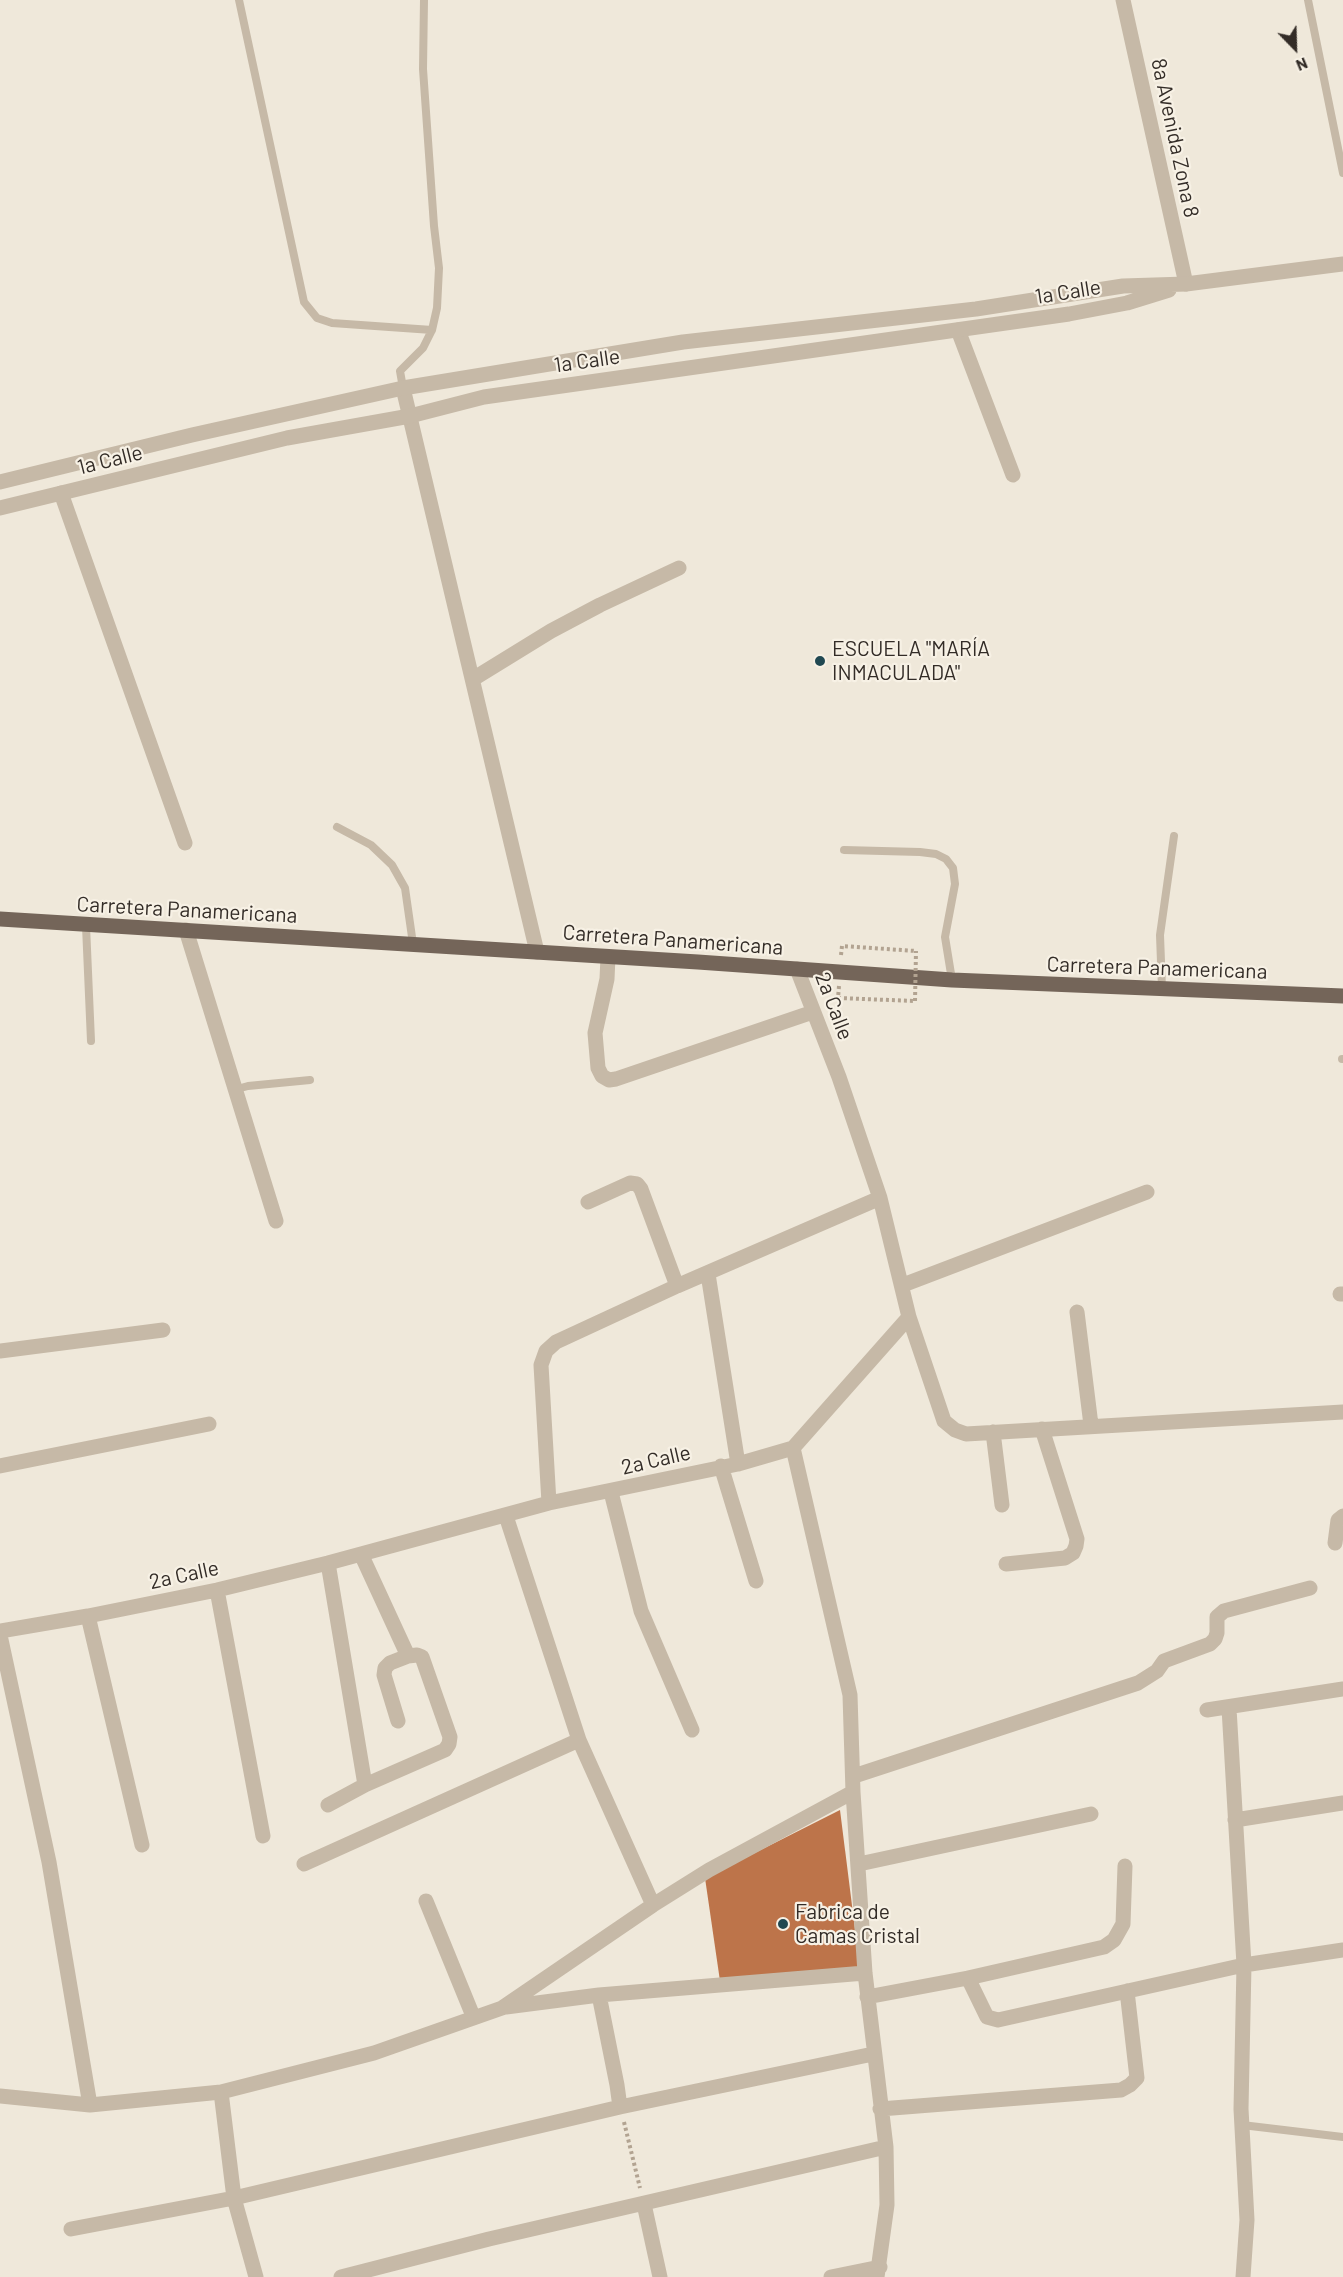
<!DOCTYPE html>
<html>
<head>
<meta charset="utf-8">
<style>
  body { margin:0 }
  #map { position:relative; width:1343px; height:2277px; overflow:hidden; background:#efe8da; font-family:Barlow,sans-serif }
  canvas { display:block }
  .north { position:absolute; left:1265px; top:18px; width:60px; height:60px; -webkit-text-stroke:4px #f7f1e5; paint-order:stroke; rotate:157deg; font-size:16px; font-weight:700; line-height:24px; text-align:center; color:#332c27 }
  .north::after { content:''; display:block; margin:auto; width:21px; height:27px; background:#332c27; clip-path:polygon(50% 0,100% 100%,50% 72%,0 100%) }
</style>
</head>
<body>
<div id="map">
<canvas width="1343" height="2277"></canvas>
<div class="north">N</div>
</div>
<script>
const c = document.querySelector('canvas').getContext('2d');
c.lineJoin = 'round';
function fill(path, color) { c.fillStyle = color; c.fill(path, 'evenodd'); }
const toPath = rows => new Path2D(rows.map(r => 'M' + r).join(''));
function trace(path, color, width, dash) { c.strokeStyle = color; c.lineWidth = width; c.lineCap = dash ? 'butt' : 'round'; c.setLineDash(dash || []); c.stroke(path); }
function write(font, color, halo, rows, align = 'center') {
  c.font = font + ' Barlow,sans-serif'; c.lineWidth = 4.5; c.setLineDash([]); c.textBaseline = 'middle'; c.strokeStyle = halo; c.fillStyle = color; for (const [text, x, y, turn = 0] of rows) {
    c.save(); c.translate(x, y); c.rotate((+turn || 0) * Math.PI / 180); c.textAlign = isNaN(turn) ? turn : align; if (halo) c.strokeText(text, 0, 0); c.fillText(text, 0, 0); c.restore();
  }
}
fill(toPath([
  [840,1810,860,1969,720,1981,705,1878]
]), '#bd744a');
trace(toPath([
  [841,955,842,946,916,951],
  [839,986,838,998,915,1001],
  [624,2122,640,2188]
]), '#b2a391', 4, [3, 3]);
trace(toPath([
  [239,0,304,302,317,318,332,323,432,330],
  [1308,0,1343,173],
  [403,388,400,371,423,348,432,330,437,308,439,268,434,226,423,69,424,0],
  [337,827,371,845,392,865,405,888,413,944],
  [844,850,920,852,936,854,946,859,953,868,955,884,945,937,952,980],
  [86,926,91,1041],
  [1162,989,1160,935,1174,836],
  [1342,1059,1343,1059],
  [237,1089,248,1086,310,1080],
  [1242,2125,1343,2137]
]), '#c6b9a7', 8);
trace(toPath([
  [1123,0,1186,284],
  [958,330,1013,475],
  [403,388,537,952],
  [61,493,185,843],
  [473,679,551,631,600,605,679,568],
  [186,930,276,1221],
  [608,957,607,979,595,1033,598,1068,602,1076,609,1080,616,1079,813,1012],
  [588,1202,630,1183,637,1184,641,1189,677,1286],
  [708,1274,738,1464],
  [903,1285,1147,1192],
  [1340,1294,1343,1294],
  [1077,1312,1091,1425],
  [909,1317,944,1421,955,1430,966,1434,1343,1412],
  [0,1351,163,1330],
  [993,1432,1002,1505],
  [793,1448,850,1695,853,1792,865,1973,886,2147,887,2205,877,2277],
  [0,1466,209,1424],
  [721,1466,756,1581],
  [611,1492,641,1611,692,1730],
  [549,1503,541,1365,546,1351,556,1342,677,1286,880,1198],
  [506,1516,579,1740,653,1905],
  [1335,1543,1338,1520,1343,1516],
  [361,1554,408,1656,417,1655,422,1657,450,1737,449,1744,445,1750,365,1785],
  [1006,1564,1065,1558,1073,1553,1076,1546,1077,1539,1042,1429],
  [217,1590,263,1836],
  [88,1616,142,1845],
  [0,1631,88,1616,217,1590,328,1563,549,1503,738,1464,793,1448,909,1317,880,1198,839,1077,797,969],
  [0,1635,49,1862,90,2105],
  [1229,1708,1244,1965,1241,2109,1247,2220,1243,2277],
  [1207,1710,1343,1689],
  [398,1721,384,1675,385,1668,390,1663,408,1656],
  [854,1776,1138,1683,1157,1671,1164,1661,1210,1644,1215,1639,1217,1633,1217,1617,1224,1611,1310,1588],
  [328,1805,365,1785,328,1563],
  [1235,1820,1343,1803],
  [304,1864,579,1740],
  [859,1864,1091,1814],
  [426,1901,473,2016],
  [968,1978,1104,1947,1114,1940,1123,1924,1125,1866],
  [599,1995,617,2085,620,2107],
  [867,1997,968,1978,987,2017,998,2020,1244,1965,1343,1950],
  [506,2007,599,1995,865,1973],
  [221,2092,234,2198,256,2277],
  [0,2096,90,2105,221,2092,374,2053,502,2008,653,1905,709,1870,853,1792],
  [880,2109,1121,2090,1130,2085,1137,2078,1127,1991],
  [644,2204,660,2277],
  [71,2229,234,2198,620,2107,873,2054],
  [341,2277,489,2239,886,2147],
  [831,2277,880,2267]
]), '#c6b9a7', 15);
trace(toPath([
  [0,482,192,435,403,388,683,342,976,309,1123,286,1186,284,1343,264],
  [0,508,287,438,410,416,484,397,1069,314,1127,303,1169,290]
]), '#c6b9a7', 15);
trace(toPath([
  [0,919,698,962,952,980,1343,996]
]), '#746559', 15);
trace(toPath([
  [915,1001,916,951]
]), '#b2a391', 4, [3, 3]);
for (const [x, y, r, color] of [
  [820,661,6,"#204851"],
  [783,1924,6,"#204851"]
]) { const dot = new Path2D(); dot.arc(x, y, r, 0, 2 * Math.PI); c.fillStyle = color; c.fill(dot); trace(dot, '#f7f1e5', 2); }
write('21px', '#332c27', '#f7f1e5', [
  ["8a Avenida Zona 8",1175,138,78],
  ["1a Calle",1068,292,-9],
  ["1a Calle",587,361,-8],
  ["1a Calle",110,460,-14],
  ["Carretera Panamericana",187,910,3],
  ["Carretera Panamericana",673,940,4],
  ["Carretera Panamericana",1157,968,2],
  ["2a Calle",834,1006,69],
  ["2a Calle",656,1460,-13],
  ["2a Calle",184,1575,-12]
]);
write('21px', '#332c27', '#f7f1e5', [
  ["ESCUELA \"MARÍA",832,649],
  ["INMACULADA\"",832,673],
  ["Fabrica de",795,1912],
  ["Camas Cristal",795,1936]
], 'left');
</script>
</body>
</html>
